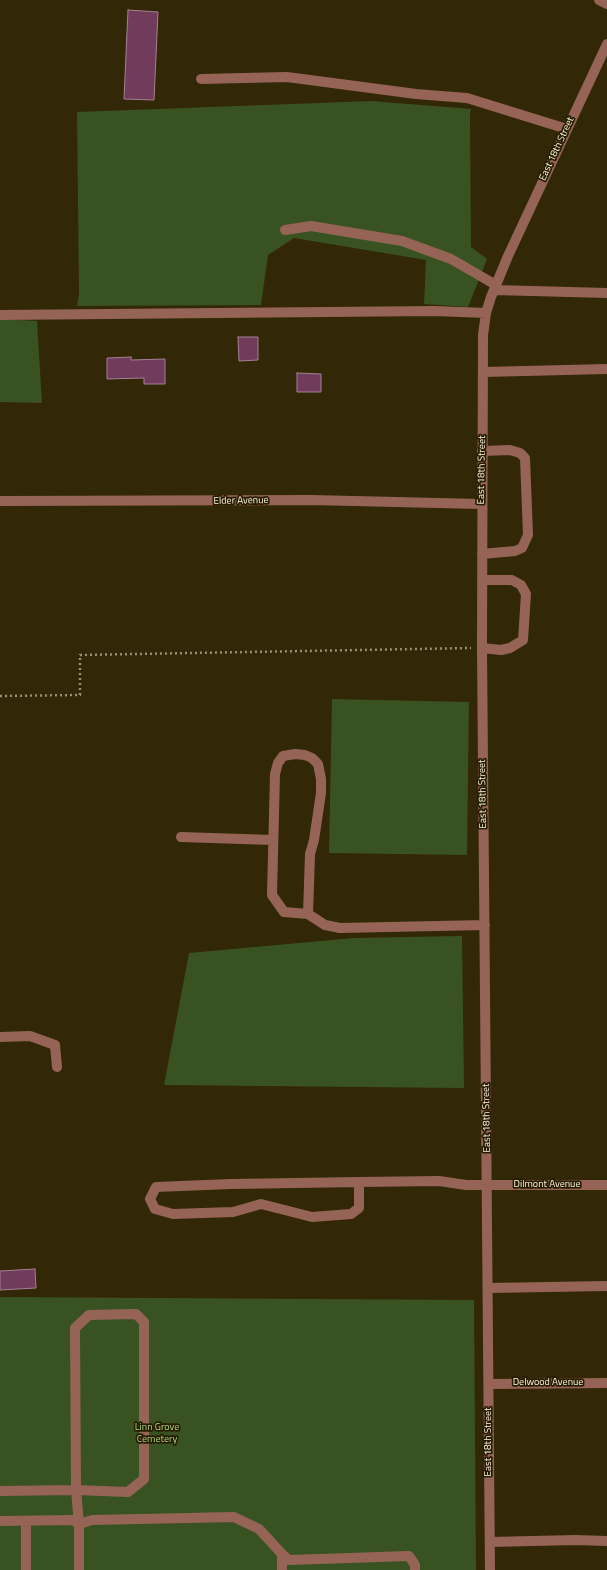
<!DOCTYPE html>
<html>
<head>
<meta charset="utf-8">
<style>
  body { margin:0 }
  canvas { display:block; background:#322706 }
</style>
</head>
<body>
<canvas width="607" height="1570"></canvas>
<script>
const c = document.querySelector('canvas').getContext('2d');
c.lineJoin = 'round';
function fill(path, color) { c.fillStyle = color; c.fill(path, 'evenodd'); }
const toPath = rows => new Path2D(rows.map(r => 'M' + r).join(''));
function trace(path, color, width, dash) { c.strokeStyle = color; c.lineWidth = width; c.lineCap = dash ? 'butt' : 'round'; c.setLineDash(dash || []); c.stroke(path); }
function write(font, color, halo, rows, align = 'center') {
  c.font = font + ' "Titillium Web",sans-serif'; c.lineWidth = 3.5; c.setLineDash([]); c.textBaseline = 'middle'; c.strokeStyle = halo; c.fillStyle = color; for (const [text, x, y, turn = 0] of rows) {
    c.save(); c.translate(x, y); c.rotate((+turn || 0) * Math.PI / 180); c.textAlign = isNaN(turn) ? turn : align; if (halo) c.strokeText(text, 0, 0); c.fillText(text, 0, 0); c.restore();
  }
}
fill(toPath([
  [371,101,471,109,470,115,471,247,487,259,468,307,424,304,426,260,294,238,268,255,261,305,77,306,79,294,77,112],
  [0,319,37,321,42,403,0,402],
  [332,699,469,702,467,855,329,853],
  [462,936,464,1088,164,1085,189,953,354,938],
  [0,1297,474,1300,476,1570,0,1570]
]), '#395221');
const building = toPath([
  [128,10,158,12,154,100,124,99,128,10],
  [238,337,258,337,258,360,239,361,238,337],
  [131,357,131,360,165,359,165,384,144,384,144,378,107,379,107,358,131,357],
  [297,373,321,374,321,392,297,392,297,373],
  [35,1269,36,1288,0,1290,0,1271,35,1269]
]);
fill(building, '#713b5c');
trace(building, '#a38194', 1);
trace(toPath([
  [0,696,80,695,80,655,471,648]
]), '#978e74', 2.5, [2, 3]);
trace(toPath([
  [599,0,607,4],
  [201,79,287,77,416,94,467,98,567,129],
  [285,230,311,226,402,241,451,259,496,285],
  [494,290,607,293],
  [0,315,435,311,486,313],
  [483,372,607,369],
  [0,501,311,500,481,504],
  [482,554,515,551,522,548,528,535,525,458,520,453,510,450,482,451],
  [482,580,512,580,521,585,526,594,523,640,510,648,501,650,482,648],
  [181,837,273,840],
  [308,914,284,912,272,895,275,774,278,763,283,756,295,754,305,755,312,758,318,764,321,779,321,793,314,840,310,854,308,914,325,925,340,928,485,925],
  [0,1037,30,1036,55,1045,57,1067],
  [359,1182,359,1208,351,1214,312,1217,261,1204,233,1212,173,1214,155,1209,150,1199,156,1187,231,1184,359,1182,439,1181,466,1185,607,1185],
  [488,1288,607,1286],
  [489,1384,607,1383],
  [0,1491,76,1490,128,1492,144,1479,144,1322,136,1314,89,1315,75,1328,76,1490,79,1524,92,1520,234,1517,259,1529,282,1554,282,1570],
  [0,1521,73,1520,79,1524,79,1570],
  [26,1521,26,1570],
  [490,1542,575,1540,607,1541],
  [282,1554,289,1560,409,1556,415,1565,415,1570],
  [490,1570,482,648,483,335,486,313,491,297,508,256,607,44]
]), '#956457', 10);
write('10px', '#faf3e1', '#281d00', [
  ["East 18th Street",557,149,-65],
  ["East 18th Street",482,470,-89],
  ["Elder Avenue",241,501,-1],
  ["East 18th Street",483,794,-91],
  ["East 18th Street",487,1118,-91],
  ["Dilmont Avenue",547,1185],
  ["Delwood Avenue",548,1383],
  ["East 18th Street",489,1442,-90]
]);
write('10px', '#a8d482', '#281d00', [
  ["Linn Grove",157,1428],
  ["Cemetery",157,1440]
]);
</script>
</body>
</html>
